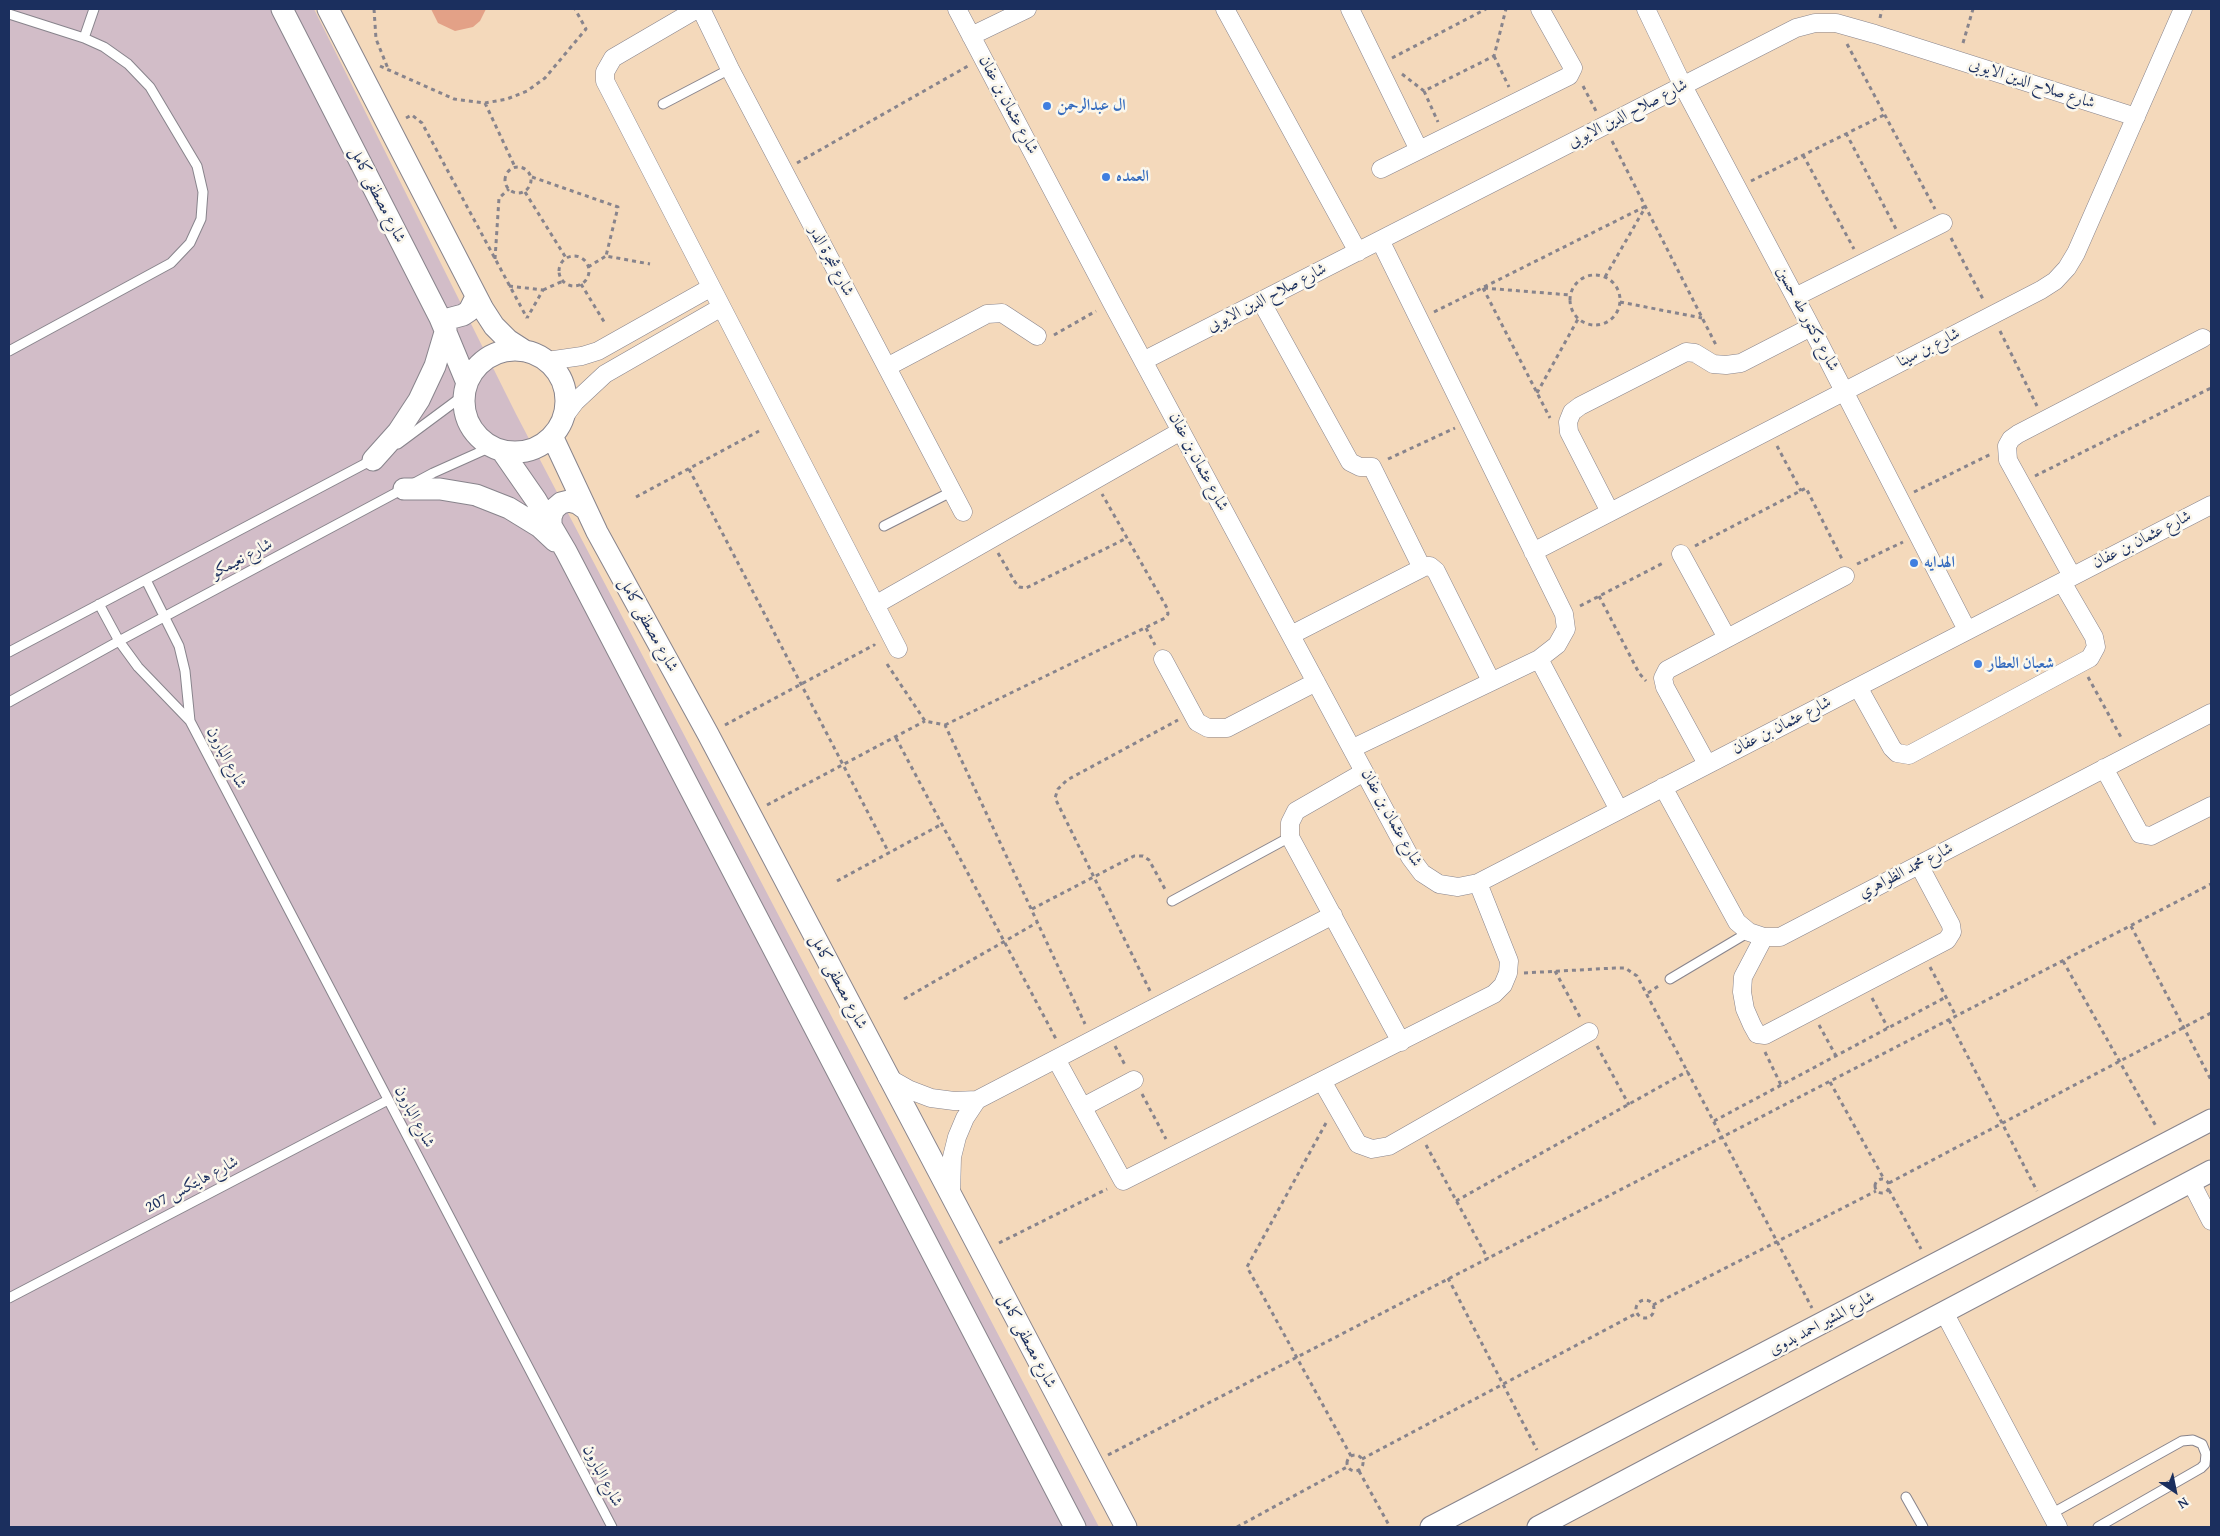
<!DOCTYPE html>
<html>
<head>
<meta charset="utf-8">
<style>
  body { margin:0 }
  #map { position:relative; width:2220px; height:1536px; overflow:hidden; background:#f4d9bb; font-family:"Gentium Book Plus",serif }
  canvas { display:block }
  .frame { position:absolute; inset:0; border:10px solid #1b2f5e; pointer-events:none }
  .north { position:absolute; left:2150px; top:1466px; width:50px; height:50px; -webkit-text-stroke:4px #fbf7ec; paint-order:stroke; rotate:146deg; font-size:14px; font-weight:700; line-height:20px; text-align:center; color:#1b2f5e }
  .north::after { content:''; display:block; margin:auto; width:18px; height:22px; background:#1b2f5e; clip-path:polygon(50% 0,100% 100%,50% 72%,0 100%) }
</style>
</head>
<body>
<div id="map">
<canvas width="2220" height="1536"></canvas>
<div class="frame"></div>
<div class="north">N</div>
</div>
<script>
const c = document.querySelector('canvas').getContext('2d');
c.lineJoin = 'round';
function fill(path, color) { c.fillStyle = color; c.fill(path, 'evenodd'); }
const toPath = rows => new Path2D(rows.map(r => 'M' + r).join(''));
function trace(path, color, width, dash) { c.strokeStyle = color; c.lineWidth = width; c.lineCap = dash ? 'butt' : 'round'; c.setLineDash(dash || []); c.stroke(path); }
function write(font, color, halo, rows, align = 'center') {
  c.font = font + ' "Gentium Book Plus",Amiri,serif'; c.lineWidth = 5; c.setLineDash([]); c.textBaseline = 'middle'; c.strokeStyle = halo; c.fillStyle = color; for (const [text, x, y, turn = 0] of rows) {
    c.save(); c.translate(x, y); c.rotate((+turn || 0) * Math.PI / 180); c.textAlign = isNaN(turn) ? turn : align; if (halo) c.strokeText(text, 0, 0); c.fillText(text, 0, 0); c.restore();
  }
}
fill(toPath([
  [9,9,314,9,516,414,1099,1527,9,1527]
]), '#d2bdc8');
fill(toPath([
  [431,9,486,9,480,21,473,27,455,31,438,23]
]), '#e3a187');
const service = toPath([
  [9,14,84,38,104,47,128,64,150,87,197,166,203,192,201,219,190,243,171,263,9,351],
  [84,38,94,9],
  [663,104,730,69],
  [398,444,464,395],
  [884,526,953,491],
  [146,580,179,646,185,671,190,721],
  [99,604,119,641,138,667,190,721,612,1527],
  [9,652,374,459],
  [9,702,119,641,433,473,491,447],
  [1172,901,1290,837],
  [1670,979,1749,932],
  [9,1298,388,1100],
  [1906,1497,1923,1527],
  [2051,1514,2182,1441,2193,1440,2202,1444,2206,1454,2205,1464,2201,1468,2098,1527]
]);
const minor = toPath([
  [697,9,613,58,605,72,605,81,898,649],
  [701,9,730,69,963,512],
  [957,9,1112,303,1410,857,1422,873,1439,884,1458,887,1478,883,2211,505],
  [1225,9,1358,252],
  [1350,9,1419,150],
  [1646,9,1683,86,1811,327,1967,630],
  [971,36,1027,9],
  [1381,169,1569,76,1573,68,1540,9],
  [1795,297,1943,223],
  [1261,301,1350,462,1360,467,1372,467,1422,568],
  [547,361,582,356,598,351,710,288],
  [1143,361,1796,28,1815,23,1836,23,1875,34,2136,117],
  [887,367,987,314,1002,313,1037,336],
  [563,418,575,402,605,374,720,308],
  [1610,512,1569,432,1568,422,1572,412,1580,406,1686,352,1695,353,1713,364,1726,365,1741,363,1811,327],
  [1533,552,2041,290,2055,281,2067,268,2076,253,2183,9],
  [1681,554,1727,638],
  [2072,576,2008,460,2007,446,2011,439,2018,434,2203,338],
  [875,605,1181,431],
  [1291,635,1426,566,1430,566,1436,571,1491,681],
  [1163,659,1197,722,1208,728,1227,728,1316,682],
  [1539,659,1619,810],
  [1858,687,1892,748,1897,753,1909,755,2090,658,2096,647,2094,637,2062,582],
  [1353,748,1539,659,1557,645,1566,629,1564,614,1380,240],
  [1707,764,1665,687,1663,678,1667,670,1845,576],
  [2104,768,2140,834,2151,836,2211,806],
  [1364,772,1296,811,1290,823,1290,837,1401,1042],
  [1663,787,1737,922,1749,932,1764,937,1780,937,2211,713],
  [1764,937,1743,977,1742,992,1745,1009,1752,1025,1757,1034,1765,1035,1947,940,1952,932,1951,925,1919,865],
  [1056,1059,1123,1181,1494,994,1503,985,1508,973,1509,961,1478,883],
  [887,1077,910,1090,931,1098,954,1101,977,1100,1333,915],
  [1322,1081,1358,1144,1372,1149,1389,1146,1589,1032],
  [1083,1107,1134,1080],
  [2191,1182,2211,1221],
  [951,1195,952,1157,957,1137,965,1118,977,1100],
  [1945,1314,2058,1527]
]);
const tertiary = toPath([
  [282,9,440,318,467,383],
  [328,9,483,309,494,326,508,340,525,351],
  [440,318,448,319,463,315,469,311,476,297],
  '464 401a51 51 0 1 1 102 0a51 51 0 1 1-102 0Z',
  [552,436,597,532,708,734,1126,1527],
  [502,451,536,500,566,551,1075,1527],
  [373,460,398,432,419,400,435,366,446,329],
  [404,489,440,489,476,495,509,508,540,527,555,541],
  [551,525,551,517,554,509,561,503,569,501,577,503,584,508],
  [1431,1527,2211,1120],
  [1538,1527,2211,1171]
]);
trace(service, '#88848c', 11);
trace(minor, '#88848c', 19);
trace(tertiary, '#88848c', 23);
trace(toPath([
  [374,9,376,39,389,71],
  [1880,18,1882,9],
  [1963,43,1973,9],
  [1847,44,1935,209],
  [1494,56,1509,87],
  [1392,58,1486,9],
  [380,66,454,99,485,103,507,99,527,91,545,78,586,29,575,9],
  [1402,74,1424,91,1494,56,1506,9],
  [1583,86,1596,111],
  [1424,91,1438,122],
  [485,103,515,167],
  [406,118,412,115,422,123,527,318],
  [1846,133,1896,229],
  [1612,141,1716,345],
  [1803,155,1854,249],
  [797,163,968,66],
  '505 180a13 13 0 1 1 26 0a13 13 0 1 1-26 0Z',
  [532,177,618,207,606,256,650,264],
  [1751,181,1884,115],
  [525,192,566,258],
  [1951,238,1984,301],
  '559 271a15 15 0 1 1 30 0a15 15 0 1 1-30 0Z',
  [495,259,499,198,509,189],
  [588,267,606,256],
  '1570 300a25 25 0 1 1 50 0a25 25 0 1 1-50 0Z',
  [1605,277,1646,206],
  [581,284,606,325],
  [509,286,543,290,527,318],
  [1483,288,1550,418],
  [1484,288,1570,295],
  [543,290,563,281],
  [1620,302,1702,318],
  [1434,312,1646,206],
  [2000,331,2037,406],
  [1054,335,1096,311],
  [1537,393,1578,319],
  [1777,446,1801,491],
  [1388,459,1455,428],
  [689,469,889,853],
  [2035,476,2211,388],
  [1914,492,1991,454],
  [636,497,759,431],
  [1695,546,1806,488,1843,561],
  [998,553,1015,582,1019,587,1026,588,1127,538],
  [1857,564,1903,542],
  [1599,596,1639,673,1646,681],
  [1580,606,1665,562],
  [1146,628,1155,645],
  [887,664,925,721,945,725,1085,1024],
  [2088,677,2122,739],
  [725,725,874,645,875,646],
  [945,725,1165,618,1168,614,1167,608,1102,494],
  [896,738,1056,1039],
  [767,805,925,721],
  [837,881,942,824],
  [1032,909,1134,856,1143,856,1149,860,1166,891],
  [2131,926,2211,1080],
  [2063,961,2157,1128],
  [1930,967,1956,1016],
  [1555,971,1580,1017],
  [1524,973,1615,968,1625,968,1637,976,1812,1308],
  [1150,991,1055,798,1058,789,1067,780,1178,720],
  [1648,993,1660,985],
  [1872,998,1888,1028],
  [904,999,1038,922],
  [1949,1020,2037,1191],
  [1819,1025,1836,1056],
  [1115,1046,1125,1065],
  [1597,1046,1629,1105],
  [1765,1052,1781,1085],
  [1830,1082,1884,1179],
  [1142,1094,1166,1139],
  [1714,1121,1946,997],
  [1326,1123,1247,1267,1351,1456],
  [1426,1145,1488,1259],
  '1875 1186a7 7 0 1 1 14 0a7 7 0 1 1-14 0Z',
  [1889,1183,2211,1013],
  [1889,1190,1921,1249],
  [1456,1201,1688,1071],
  [999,1243,1107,1189],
  [1448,1278,1537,1450],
  '1636 1309a9 9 0 1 1 18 0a9 9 0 1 1-18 0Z',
  [1653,1305,1876,1191],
  '1347 1463a8 8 0 1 1 16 0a8 8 0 1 1-16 0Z',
  [1108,1455,2211,884],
  [1362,1459,1637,1313],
  [1359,1471,1390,1527],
  [1237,1527,1347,1467]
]), '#88848c', 3, [4, 4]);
trace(service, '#fff', 9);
trace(minor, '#fff', 18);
trace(tertiary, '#fff', 21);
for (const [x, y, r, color] of [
  [1047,106,5,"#3f7fe0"],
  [1106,177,5,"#3f7fe0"],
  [1914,563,5,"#3f7fe0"],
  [1978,664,5,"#3f7fe0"]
]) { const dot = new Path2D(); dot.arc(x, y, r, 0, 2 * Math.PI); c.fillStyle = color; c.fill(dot); trace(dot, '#fbf7ec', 2); }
write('16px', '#1b2f5e', '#fbf7ec', [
  ["شارع صلاح الدين الايوبى",2032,84,18],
  ["شارع عثمان بن عفان",1008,105,62],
  ["شارع صلاح الدين الايوبى",1628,114,-27],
  ["شارع مصطفى كامل",377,195,63],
  ["شارع شجرة الدر",831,261,62],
  ["شارع صلاح الدين الايوبى",1267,298,-27],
  ["شارع دكتور طه حسين",1807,319,62],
  ["شارع بن سينا",1929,348,-27],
  ["شارع عثمان بن عفان",1198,462,62],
  ["شارع عثمان بن عفان",2142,540,-27],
  ["شارع نعيمكو",242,559,-28],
  ["شارع مصطفى كامل",648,625,61],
  ["شارع عثمان بن عفان",1782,726,-27],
  ["شارع البارون",226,758,62],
  ["شارع عثمان بن عفان",1391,818,61],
  ["شارع محمد الظواهري",1906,871,-27],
  ["شارع مصطفى كامل",838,982,62],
  ["شارع البارون",414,1117,62],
  ["شارع هايتكس 207",192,1185,-28],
  ["شارع المشير احمد بدوى",1822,1324,-28],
  ["شارع مصطفى كامل",1027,1341,62],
  ["شارع البارون",602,1476,62]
]);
write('bold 16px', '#366cbe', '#fbf7ec', [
  ["ال عبدالرحمن",1057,106],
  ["العمده",1116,177],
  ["الهدايه",1924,563],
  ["شعبان العطار",1988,664]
], 'left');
</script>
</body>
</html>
